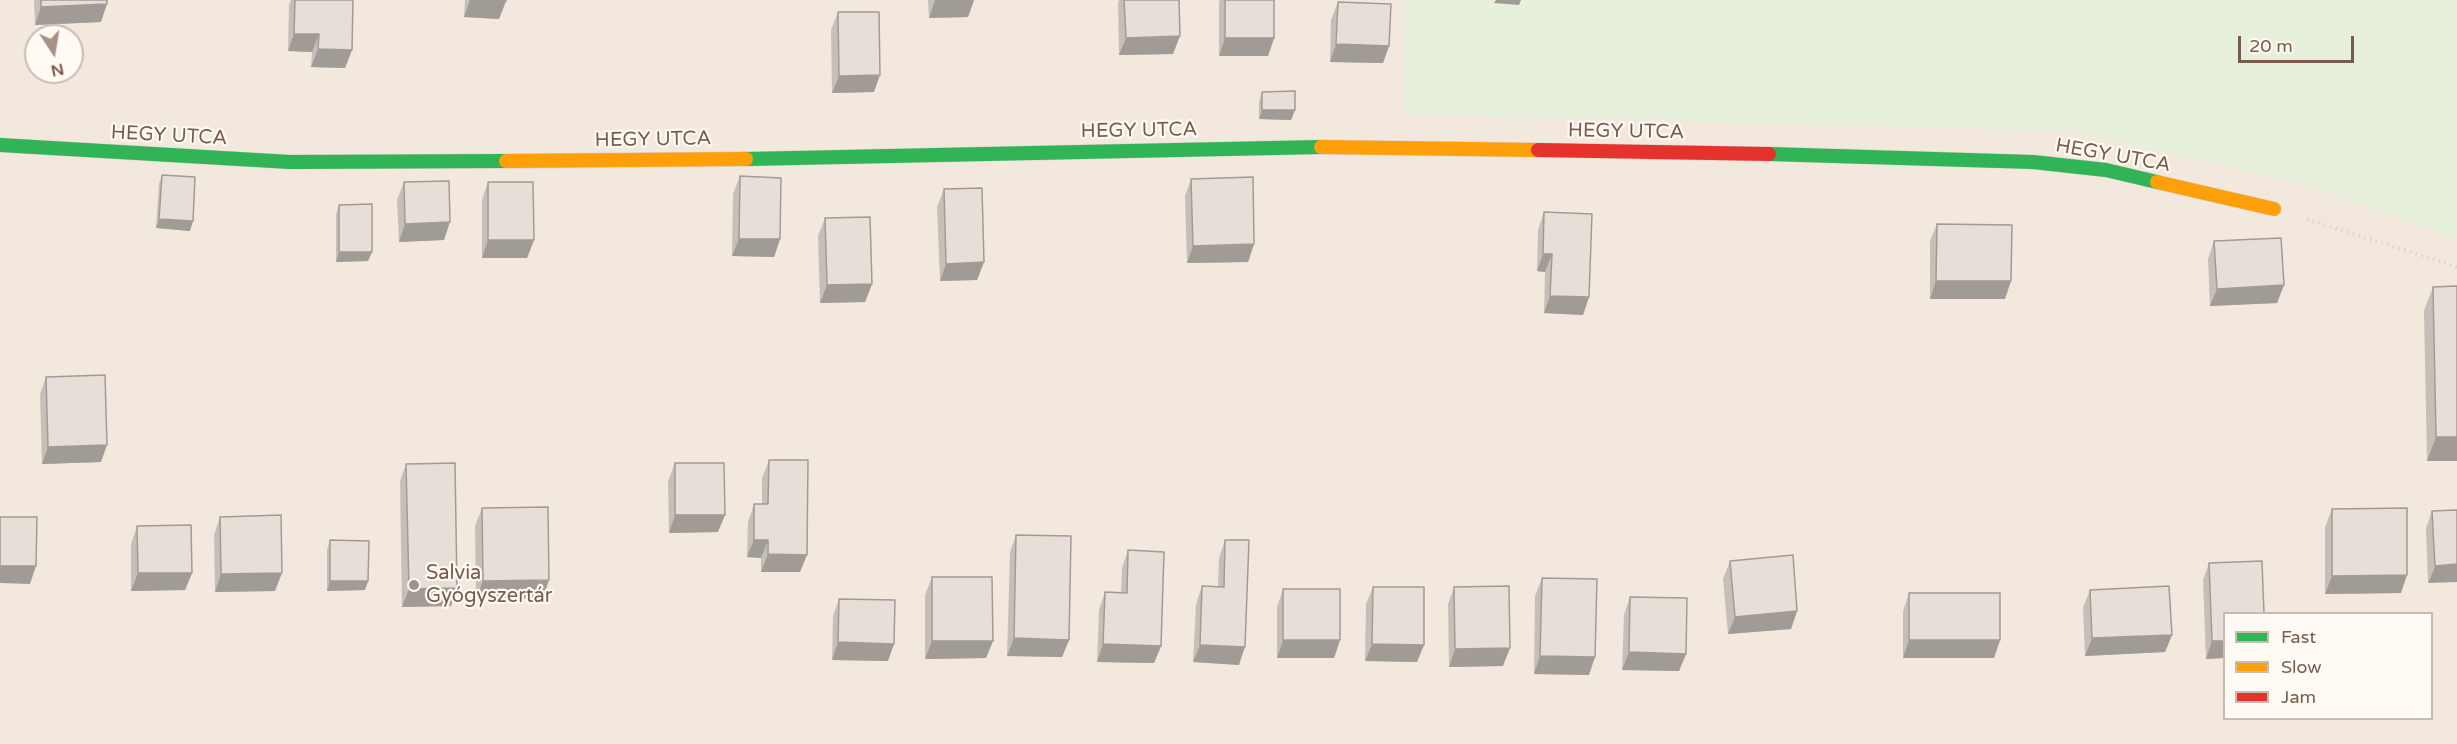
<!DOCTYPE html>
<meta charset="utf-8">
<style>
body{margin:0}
#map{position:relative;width:2457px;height:744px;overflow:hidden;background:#f9f5f0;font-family:"Varela Round",sans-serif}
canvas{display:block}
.legend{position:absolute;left:2223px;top:612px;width:210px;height:108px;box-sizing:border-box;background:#fffaf3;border:2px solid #cabbb1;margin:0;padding:8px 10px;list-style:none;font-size:18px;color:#7a5c4d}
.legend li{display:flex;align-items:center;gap:12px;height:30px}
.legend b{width:30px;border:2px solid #cabbb1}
.north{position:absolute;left:24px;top:24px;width:60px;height:60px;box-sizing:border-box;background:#fffaf3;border:2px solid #cabbb1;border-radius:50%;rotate:168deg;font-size:16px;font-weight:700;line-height:24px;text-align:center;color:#7a5c4d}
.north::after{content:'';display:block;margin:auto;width:21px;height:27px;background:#a69286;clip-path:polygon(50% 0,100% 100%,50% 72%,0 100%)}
.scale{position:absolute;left:2238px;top:36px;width:116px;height:27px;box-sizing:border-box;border:3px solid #7a5c4d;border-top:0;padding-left:8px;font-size:18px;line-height:21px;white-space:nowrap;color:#7a5c4d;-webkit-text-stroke:4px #fffaf3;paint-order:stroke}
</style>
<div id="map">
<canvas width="2457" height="744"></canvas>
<ul class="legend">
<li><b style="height:8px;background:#30b455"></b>Fast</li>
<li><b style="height:8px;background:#ff9f0a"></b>Slow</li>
<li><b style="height:8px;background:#e5322d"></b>Jam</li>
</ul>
<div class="north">N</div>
<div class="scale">20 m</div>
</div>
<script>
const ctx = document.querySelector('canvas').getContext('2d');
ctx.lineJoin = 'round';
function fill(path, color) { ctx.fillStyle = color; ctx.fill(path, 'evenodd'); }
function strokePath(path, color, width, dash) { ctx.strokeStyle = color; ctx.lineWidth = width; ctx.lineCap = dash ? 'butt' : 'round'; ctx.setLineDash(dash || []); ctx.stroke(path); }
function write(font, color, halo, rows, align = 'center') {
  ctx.font = font + ' "Varela Round",sans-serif'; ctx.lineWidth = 4.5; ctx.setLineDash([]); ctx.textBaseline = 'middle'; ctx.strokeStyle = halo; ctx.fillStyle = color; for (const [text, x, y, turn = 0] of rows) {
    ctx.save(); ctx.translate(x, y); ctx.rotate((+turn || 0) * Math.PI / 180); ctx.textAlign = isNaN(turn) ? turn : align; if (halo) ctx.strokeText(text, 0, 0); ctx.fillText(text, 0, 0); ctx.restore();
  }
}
const residential = new Path2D(`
 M 0,0 L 2457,0 L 2457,744 L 0,744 ZM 36,36 L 72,36 L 72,72 L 36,72 ZM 2224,614 L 2432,614 L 2432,718 L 2224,718 Z`);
const green = new Path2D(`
 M 1406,0 L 2457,0 L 2457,239 L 2304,184 L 2070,131 L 1404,114 Z`);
const path = new Path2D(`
 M 2307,219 L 2457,267`);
const fast = new Path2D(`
 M 0,145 L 290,162 L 506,161
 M 1769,154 L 2033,162 L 2106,170 L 2157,182
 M 746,159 L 1321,147`);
const slow = new Path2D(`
 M 1321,147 L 1538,150
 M 506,161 L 746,159
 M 2157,182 L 2274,209`);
const jam = new Path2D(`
 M 1538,150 L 1769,154`);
const wall = new Path2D(`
 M 34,0 L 107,0 L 101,22 L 35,25 Z
 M 291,0 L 353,0 L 352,50 L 345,68 L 311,67 L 312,52 L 288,51 L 289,5 Z
 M 465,0 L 506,0 L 499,19 L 464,17 Z
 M 928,0 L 974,0 L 968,17 L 929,18 Z
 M 1119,0 L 1179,0 L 1173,54 L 1119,55 L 1118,3 Z
 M 1220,0 L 1274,0 L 1274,38 L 1268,56 L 1219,56 L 1219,2 Z
 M 1338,2 L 1389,46 L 1383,63 L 1330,62 L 1331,20 Z
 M 838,12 L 874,92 L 832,93 L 831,30 Z
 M 1262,92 L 1295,110 L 1291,120 L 1259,119 L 1259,101 Z
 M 162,175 L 190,231 L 156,228 L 159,184 Z
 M 740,176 L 780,239 L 774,257 L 732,256 L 733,194 Z
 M 1191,179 L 1254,244 L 1248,262 L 1187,263 L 1185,196 Z
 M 404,182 L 444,240 L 399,242 L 397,200 Z
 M 488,182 L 534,240 L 527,258 L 482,258 L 482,200 Z
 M 944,189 L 984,262 L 977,280 L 940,281 L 937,207 Z
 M 339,205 L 372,252 L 368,261 L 336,262 L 336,214 Z
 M 1544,212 L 1589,297 L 1583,315 L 1544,313 L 1545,272 L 1537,271 L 1538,230 Z
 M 825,218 L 872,284 L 865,302 L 820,303 L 818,236 Z
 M 1937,224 L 2005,299 L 1930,299 L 1930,241 Z
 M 2214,241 L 2284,285 L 2277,303 L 2210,306 L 2208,259 Z
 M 2433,287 L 2457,461 L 2427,461 L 2424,311 Z
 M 46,377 L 101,462 L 42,464 L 40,394 Z
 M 769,460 L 800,572 L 761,572 L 761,558 L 747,557 L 748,522 L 754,504 L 762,504 L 762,478 Z
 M 675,463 L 718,532 L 669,533 L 668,481 Z
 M 406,464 L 451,606 L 402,607 L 400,481 Z
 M 482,508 L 543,598 L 476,599 L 475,526 Z
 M 2332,509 L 2401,593 L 2325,594 L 2325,527 Z
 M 2457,510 L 2428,583 L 2426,528 L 2432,511 Z
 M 220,517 L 275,591 L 215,592 L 214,535 Z
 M 137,526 L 192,573 L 185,590 L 131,591 L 131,544 Z
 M 1016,535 L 1069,640 L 1062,657 L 1007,656 L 1010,552 Z
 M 330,540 L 368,581 L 365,590 L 327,591 L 327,550 Z
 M 1225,540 L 1239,665 L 1193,662 L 1196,604 L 1202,586 L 1218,587 L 1219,558 Z
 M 1128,550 L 1161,646 L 1154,663 L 1097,662 L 1099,610 L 1105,592 L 1121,593 L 1122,568 Z
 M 1730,561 L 1797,611 L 1791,629 L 1728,634 L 1723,579 Z
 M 2209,563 L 2224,614 L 2224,658 L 2206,659 L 2203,580 Z
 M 932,577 L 993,641 L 986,658 L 925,659 L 925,595 Z
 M 1542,578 L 1589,675 L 1534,674 L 1535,596 Z
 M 1373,587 L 1417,662 L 1365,661 L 1366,604 Z
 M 1454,587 L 1503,666 L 1449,667 L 1448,604 Z
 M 1283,589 L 1340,640 L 1334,658 L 1277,658 L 1277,607 Z
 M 2090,590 L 2172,635 L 2165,652 L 2085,656 L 2083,608 Z
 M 1909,593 L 2000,640 L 1994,658 L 1903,658 L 1903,611 Z
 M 1630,597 L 1686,654 L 1679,671 L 1622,670 L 1624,615 Z
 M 839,599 L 888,661 L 832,660 L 833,616 Z`);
const shadedWall = new Path2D(`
 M 470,0 L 481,0 L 506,1 L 499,19 L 464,17 Z
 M 935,0 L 974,0 L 968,17 L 929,18 Z
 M 1496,0 L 1521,0 L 1519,5 L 1494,3 Z
 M 107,4 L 101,22 L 35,25 L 41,7 Z
 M 294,34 L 319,34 L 312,52 L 288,51 Z
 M 1180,36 L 1173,54 L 1119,55 L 1126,38 Z
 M 1225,38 L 1274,38 L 1268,56 L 1219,56 Z
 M 1336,44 L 1389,46 L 1383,63 L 1330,62 Z
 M 318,49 L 352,50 L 345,68 L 311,67 Z
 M 880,75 L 874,92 L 832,93 L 839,76 Z
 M 1262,110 L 1295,110 L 1291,120 L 1259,119 Z
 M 159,219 L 193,221 L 190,231 L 156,228 Z
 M 450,222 L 444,240 L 399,242 L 405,224 Z
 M 739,239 L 780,239 L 774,257 L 732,256 Z
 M 488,240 L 534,240 L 527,258 L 482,258 Z
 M 1254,244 L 1248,262 L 1187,263 L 1193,246 Z
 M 339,252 L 372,252 L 368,261 L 336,262 Z
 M 1543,254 L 1552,254 L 1545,272 L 1537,271 Z
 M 984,262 L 977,280 L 940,281 L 946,264 Z
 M 1936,281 L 2011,281 L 2005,299 L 1930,299 Z
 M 872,284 L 865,302 L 820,303 L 827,285 Z
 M 2284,285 L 2277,303 L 2210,306 L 2217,289 Z
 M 1550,296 L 1589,297 L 1583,315 L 1544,313 Z
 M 2436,437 L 2457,437 L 2457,461 L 2427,461 Z
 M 107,445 L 101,462 L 42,464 L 48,447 Z
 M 675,515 L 725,515 L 718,532 L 669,533 Z
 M 754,540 L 768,540 L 761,558 L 747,557 Z
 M 768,554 L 807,555 L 800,572 L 761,572 Z
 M 2457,564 L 2457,582 L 2428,583 L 2435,566 Z
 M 0,566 L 36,566 L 30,584 L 0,583 Z
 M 138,573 L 192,573 L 185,590 L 131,591 Z
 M 282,573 L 275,591 L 215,592 L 221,574 Z
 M 2407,575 L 2401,593 L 2325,594 L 2332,576 Z
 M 549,580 L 543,598 L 476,599 L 483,581 Z
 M 330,581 L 368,581 L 365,590 L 327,591 Z
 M 457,588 L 451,606 L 402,607 L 409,589 Z
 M 1797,611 L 1791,629 L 1728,634 L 1735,617 Z
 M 2172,635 L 2165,652 L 2085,656 L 2092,638 Z
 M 1014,638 L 1069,640 L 1062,657 L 1007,656 Z
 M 1283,640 L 1340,640 L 1334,658 L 1277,658 Z
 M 1909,640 L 2000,640 L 1994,658 L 1903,658 Z
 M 932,641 L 993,641 L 986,658 L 925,659 Z
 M 2212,641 L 2224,641 L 2224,658 L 2206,659 Z
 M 838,642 L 894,644 L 888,661 L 832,660 Z
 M 1103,644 L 1161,646 L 1154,663 L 1097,662 Z
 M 1372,644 L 1424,645 L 1417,662 L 1365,661 Z
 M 1200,645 L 1245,647 L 1239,665 L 1193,662 Z
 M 1510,648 L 1503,666 L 1449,667 L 1455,649 Z
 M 1629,652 L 1686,654 L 1679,671 L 1622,670 Z
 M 1540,656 L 1595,657 L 1589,675 L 1534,674 Z`);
const building = new Path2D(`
 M 41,0 L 107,0 L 107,4 L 41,7 Z
 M 295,0 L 353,0 L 352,50 L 318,49 L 319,34 L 294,34 Z
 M 481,0 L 506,0 L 506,1 Z
 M 1124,0 L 1179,0 L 1180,36 L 1126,38 Z
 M 1225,0 L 1274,0 L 1274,38 L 1225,38 Z
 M 1338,2 L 1391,4 L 1389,46 L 1336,44 Z
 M 838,12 L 879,12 L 880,75 L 839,76 Z
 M 1295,91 L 1295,110 L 1262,110 L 1262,92 Z
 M 162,175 L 195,177 L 193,221 L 159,219 Z
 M 740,176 L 781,178 L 780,239 L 739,239 Z
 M 1253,177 L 1254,244 L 1193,246 L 1191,179 Z
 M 449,181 L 450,222 L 405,224 L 404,182 Z
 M 488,182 L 533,182 L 534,240 L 488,240 Z
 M 982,188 L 984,262 L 946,264 L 944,189 Z
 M 372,204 L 372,252 L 339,252 L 339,205 Z
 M 1544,212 L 1592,214 L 1589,297 L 1550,296 L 1552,254 L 1543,254 Z
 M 870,217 L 872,284 L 827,285 L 825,218 Z
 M 1937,224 L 2012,225 L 2011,281 L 1936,281 Z
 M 2281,238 L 2284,285 L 2217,289 L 2214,241 Z
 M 2457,286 L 2457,437 L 2436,437 L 2433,287 Z
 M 105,375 L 107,445 L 48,447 L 46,377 Z
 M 769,460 L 808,460 L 807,555 L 768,554 L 768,540 L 754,540 L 754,504 L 768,504 Z
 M 455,463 L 457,588 L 409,589 L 406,464 Z
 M 675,463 L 724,463 L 725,515 L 675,515 Z
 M 548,507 L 549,580 L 483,581 L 482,508 Z
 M 2407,508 L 2407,575 L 2332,576 L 2332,509 Z
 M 2457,510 L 2457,564 L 2435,566 L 2432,511 Z
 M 281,515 L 282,573 L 221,574 L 220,517 Z
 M 0,517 L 37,517 L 36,566 L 0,566 Z
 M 191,525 L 192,573 L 138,573 L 137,526 Z
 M 1016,535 L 1071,536 L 1069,640 L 1014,638 Z
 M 330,540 L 369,541 L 368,581 L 330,581 Z
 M 1225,540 L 1249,540 L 1245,647 L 1200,645 L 1202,586 L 1224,587 Z
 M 1128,550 L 1164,552 L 1161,646 L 1103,644 L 1105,592 L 1127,593 Z
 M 1793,555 L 1797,611 L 1735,617 L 1730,561 Z
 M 2262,561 L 2264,614 L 2224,614 L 2224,641 L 2212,641 L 2209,563 Z
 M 932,577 L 992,577 L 993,641 L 932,641 Z
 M 1542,578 L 1597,579 L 1595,657 L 1540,656 Z
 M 1509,586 L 1510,648 L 1455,649 L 1454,587 Z
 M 2169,586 L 2172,635 L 2092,638 L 2090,590 Z
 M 1373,587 L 1424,587 L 1424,645 L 1372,644 Z
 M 1283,589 L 1340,589 L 1340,640 L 1283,640 Z
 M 1909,593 L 2000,593 L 2000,640 L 1909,640 Z
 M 1630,597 L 1687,598 L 1686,654 L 1629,652 Z
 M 839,599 L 895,600 L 894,644 L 838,642 Z`);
const markers = [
 [414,585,6,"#a69286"]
];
const streetNames = [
 ["HEGY UTCA",1139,131,-1],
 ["HEGY UTCA",1626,132,1],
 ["HEGY UTCA",169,136,3],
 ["HEGY UTCA",653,140,-1],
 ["HEGY UTCA",2113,156,10]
];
const poiNames = [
 ["Salvia",426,574],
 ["Gyógyszertár",426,597]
];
fill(residential, '#f2e8de');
fill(green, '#e7f0db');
strokePath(fast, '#d9d2cb', 15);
strokePath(slow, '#d9d2cb', 15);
strokePath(jam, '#d9d2cb', 15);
strokePath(path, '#dcd5d0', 4, [1.5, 4.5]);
strokePath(fast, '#30b455', 14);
strokePath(slow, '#ff9f0a', 14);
strokePath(jam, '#e5322d', 14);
fill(wall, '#c6bfb9');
fill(shadedWall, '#a19b96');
fill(building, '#e6ded7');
strokePath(building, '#a19b96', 1.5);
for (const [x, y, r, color] of markers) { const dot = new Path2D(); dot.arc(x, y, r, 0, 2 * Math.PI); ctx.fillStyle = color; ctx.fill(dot); strokePath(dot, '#fffaf3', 2); }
write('20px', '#7a5c4d', '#fffaf3', streetNames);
write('20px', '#7a5c4d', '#fffaf3', poiNames, 'left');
</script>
